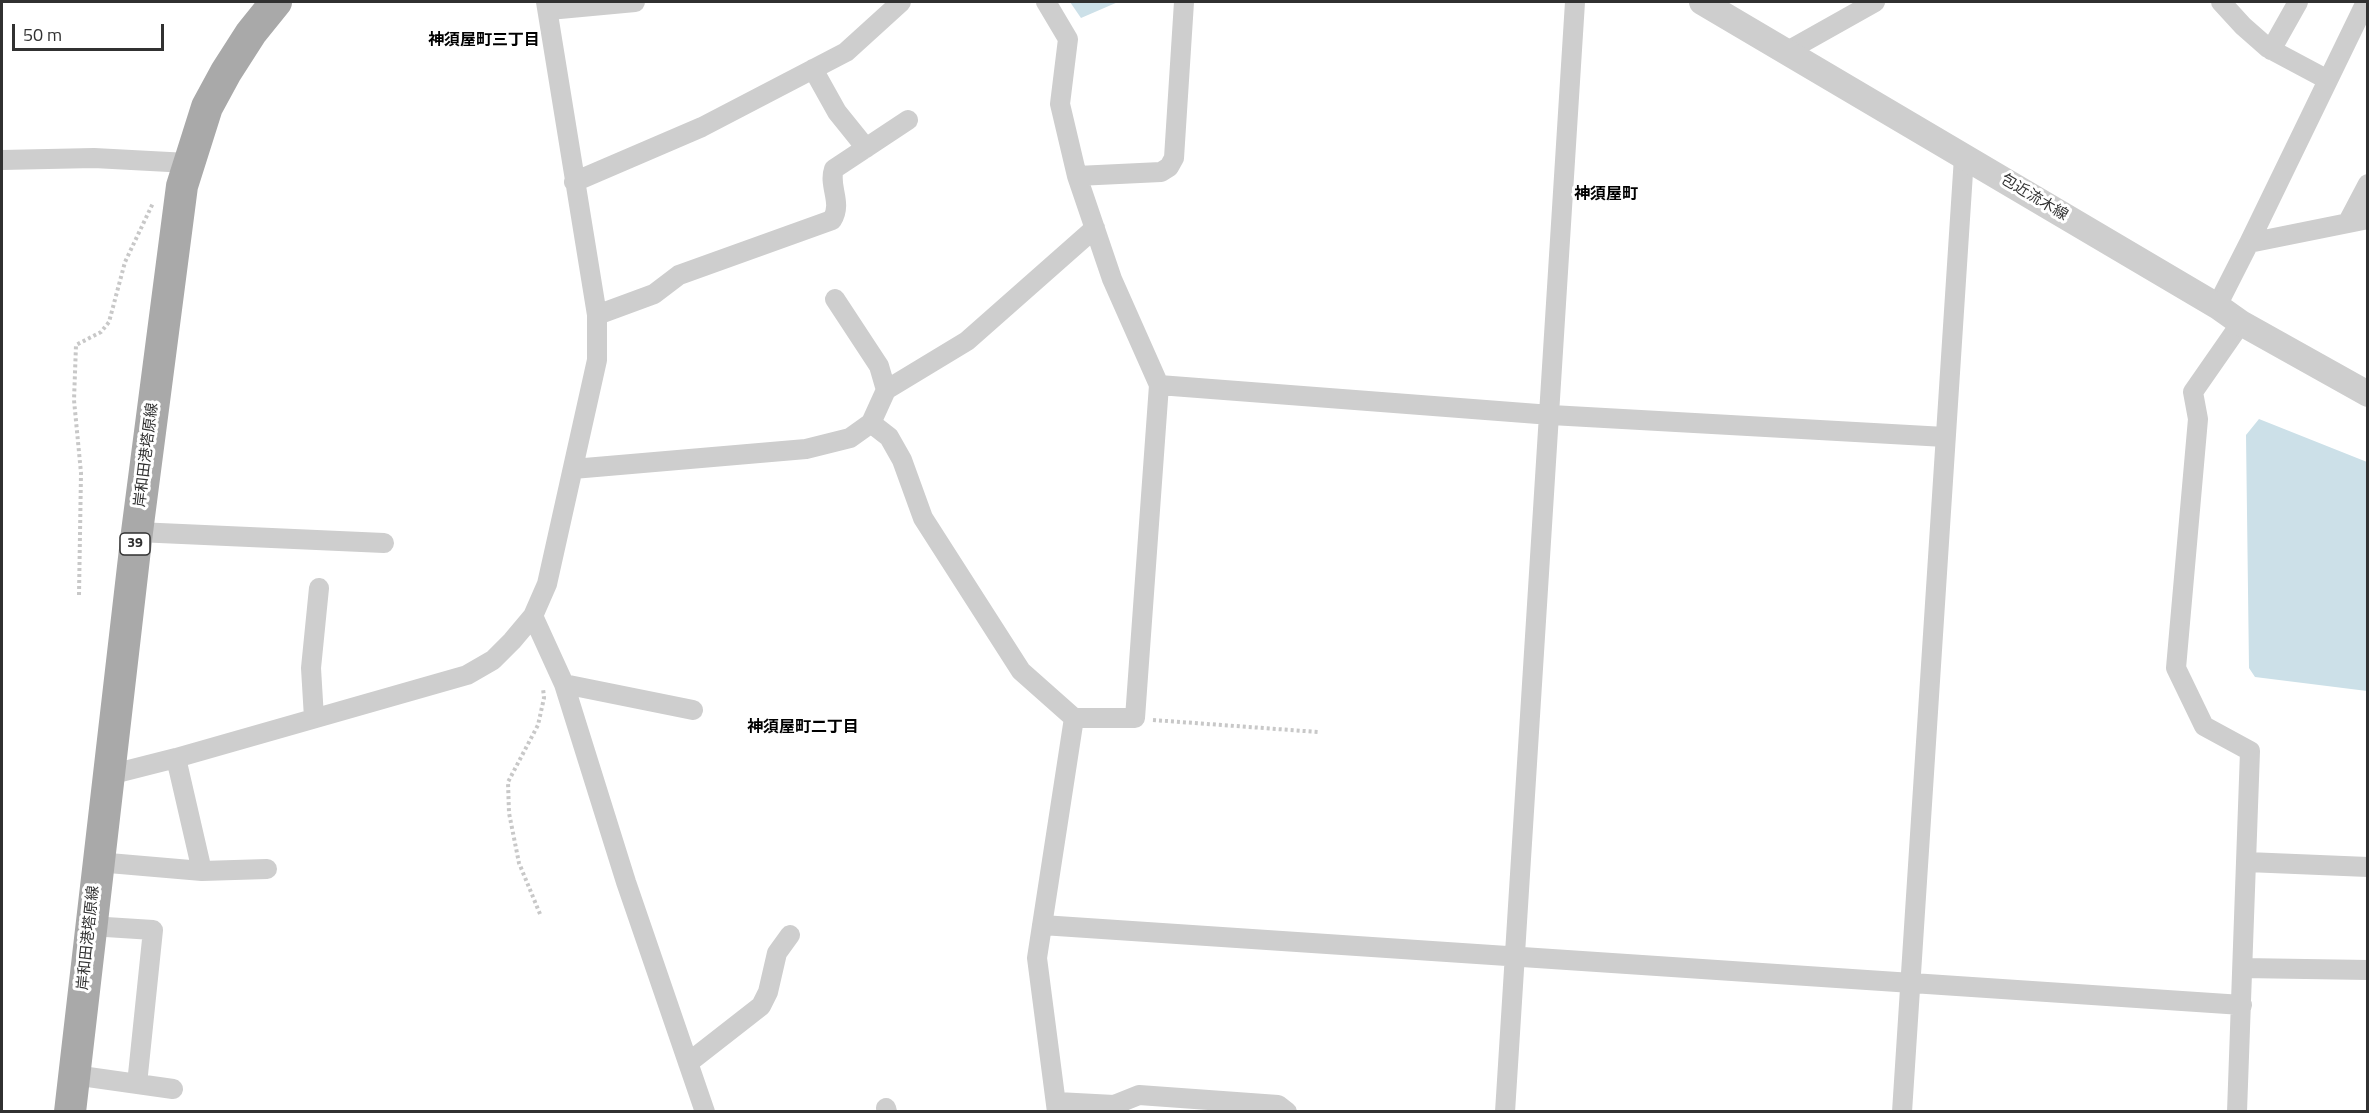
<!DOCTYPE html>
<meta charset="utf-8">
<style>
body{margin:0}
#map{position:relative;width:2369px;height:1113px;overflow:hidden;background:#fff;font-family:"Titillium Web",sans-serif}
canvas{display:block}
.frame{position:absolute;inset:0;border:3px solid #313131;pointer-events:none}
.scale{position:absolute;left:12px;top:24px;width:152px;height:27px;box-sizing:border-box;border:3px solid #313131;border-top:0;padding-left:8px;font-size:18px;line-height:21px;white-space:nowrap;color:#313131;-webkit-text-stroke:4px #fff;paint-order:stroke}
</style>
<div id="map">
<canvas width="2369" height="1113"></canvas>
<div class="frame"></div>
<div class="scale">50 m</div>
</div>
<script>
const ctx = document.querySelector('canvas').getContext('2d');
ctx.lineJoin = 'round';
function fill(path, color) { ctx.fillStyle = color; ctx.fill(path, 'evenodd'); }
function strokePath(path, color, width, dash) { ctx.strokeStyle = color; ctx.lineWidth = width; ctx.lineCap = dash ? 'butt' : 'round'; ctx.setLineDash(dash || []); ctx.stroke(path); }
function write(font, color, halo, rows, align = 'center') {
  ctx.font = font + ' "Titillium Web","Noto Sans JP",sans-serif'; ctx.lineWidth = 6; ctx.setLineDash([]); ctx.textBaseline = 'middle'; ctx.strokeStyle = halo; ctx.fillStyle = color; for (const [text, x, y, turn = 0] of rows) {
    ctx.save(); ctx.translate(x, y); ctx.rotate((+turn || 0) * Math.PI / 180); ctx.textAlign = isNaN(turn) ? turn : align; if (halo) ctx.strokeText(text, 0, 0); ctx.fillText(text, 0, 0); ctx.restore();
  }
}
const water = new Path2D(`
 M 1070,2 L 1118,2 L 1081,18 Z
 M 2259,419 L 2367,462 L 2367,691 L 2255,677 L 2249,668 L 2246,435 Z`);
const path = new Path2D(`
 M 79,595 L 81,473 L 74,400 L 76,345 L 101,332 L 109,322 L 125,262 L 153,203
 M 1153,720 L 1318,732
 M 540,914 L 519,863 L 509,813 L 508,782 L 538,725 L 544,698 L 543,688`);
const minor = new Path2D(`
 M 1046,2 L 1068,39 L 1060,104 L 1077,176 L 1112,279 L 1159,385 L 1135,718 L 1074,718 L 1037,958 L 1057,1112
 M 2221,2 L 2243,26 L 2268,48 L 2328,80
 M 2368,8 L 2364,6 L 2249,243 L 2368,219
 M 549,10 L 635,2
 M 2271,50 L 2298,2
 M 1786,52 L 1875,2
 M 813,69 L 837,112 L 866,148
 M 2,160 L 94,158 L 188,163
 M 1077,176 L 1161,172 L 1169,167 L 1174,158 L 1184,2
 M 574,182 L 702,127 L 846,52 L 901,2
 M 2348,222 L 2368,184
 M 835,299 L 879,366 L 886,390
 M 2217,306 L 2249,243
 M 597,315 L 654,294 L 679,275 L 832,220 C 843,203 828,186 834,169 L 908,120
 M 1159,385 L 1551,415 L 1945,437
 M 871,423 L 889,437 L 902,460 L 923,518 L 1021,671 L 1074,718
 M 573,469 L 806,449 L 850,438 L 871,423 L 886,390 L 967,341 L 1095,228
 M 137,532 L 384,543
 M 533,616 L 564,684 L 626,882 L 705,1112
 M 564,684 L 693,710
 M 314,718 L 311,668 L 319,588
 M 176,758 L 202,871
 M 109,775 L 176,758 L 467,675 L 493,660 L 512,641 L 533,616 L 547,584 L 597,360 L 597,315 L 546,2
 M 97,862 L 202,871 L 267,869
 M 2247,862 L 2368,867
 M 1042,925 L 2242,1005
 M 90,926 L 153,930 L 137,1084
 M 2243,968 L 2368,970
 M 688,1063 L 761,1006 L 768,992 L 777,953 L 790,935
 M 74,1075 L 173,1089
 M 1057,1102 L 1114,1105 L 1139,1095 L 1278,1105 L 1287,1112
 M 886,1108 L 887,1112
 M 1505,1112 L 1575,2
 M 1902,1112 L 1964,157
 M 2237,1112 L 2250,751 L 2204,726 L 2176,668 L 2198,419 L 2193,392 L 2241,323`);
const tertiary = new Path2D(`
 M 1702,2 L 2217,306 L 2241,323 L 2368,394`);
const primary = new Path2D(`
 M 70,1112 L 137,532 L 182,186 L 207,107 L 226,72 L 251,33 L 276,2`);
const shields = [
 [135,544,30]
];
const shieldNames = [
 ["39",135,544]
];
const streetNames = [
 ["包近流木線",2034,198,31],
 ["岸和田港塔原線",147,455,-83],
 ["岸和田港塔原線",89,938,-84]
];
const neighbourhoodNames = [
 ["神須屋町三丁目",484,41],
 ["神須屋町",1606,195],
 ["神須屋町二丁目",803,728]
];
fill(water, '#cce0e8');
strokePath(path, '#c8c8c8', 4, [3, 3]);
strokePath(minor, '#cecece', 20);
strokePath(tertiary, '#cecece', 26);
strokePath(primary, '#a9a9a9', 32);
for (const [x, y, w] of shields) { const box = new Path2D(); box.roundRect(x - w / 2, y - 11, w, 22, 4.5); ctx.fillStyle = '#fff'; ctx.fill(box); strokePath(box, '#313131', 1.5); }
write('bold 14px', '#313131', null, shieldNames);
write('15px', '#313131', '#fff', streetNames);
write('bold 16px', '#000', '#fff', neighbourhoodNames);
</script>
